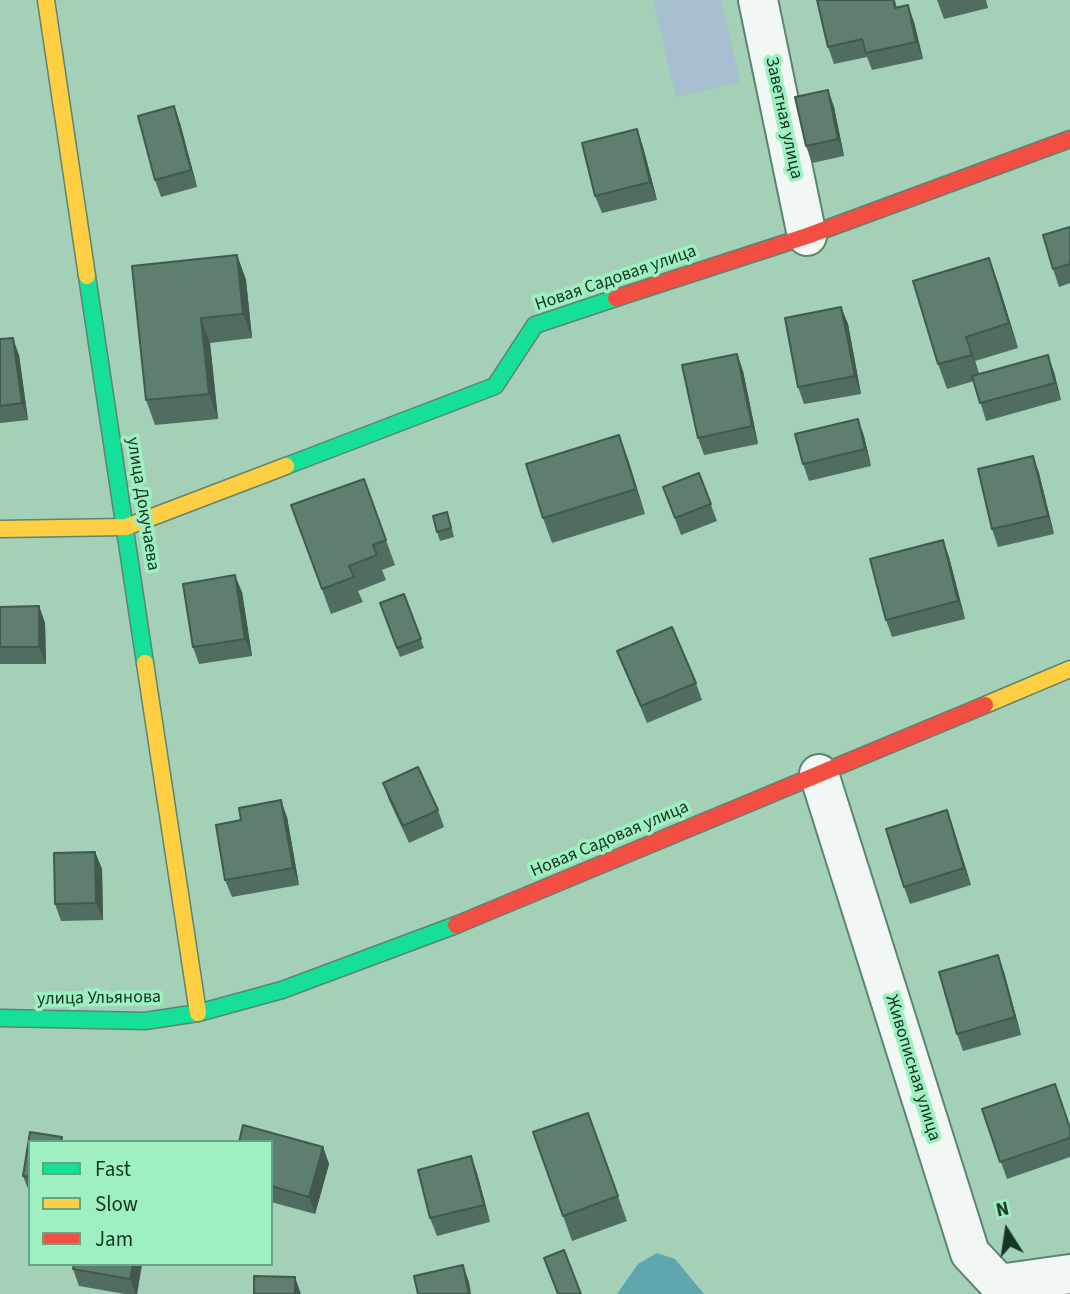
<!DOCTYPE html>
<meta charset="utf-8">
<style>
body{margin:0}
#map{position:relative;width:1070px;height:1294px;overflow:hidden;background:#a4d0b7;font-family:"Source Sans 3",sans-serif}
canvas{display:block}
.legend{position:absolute;left:28px;top:1140px;width:245px;height:126px;box-sizing:border-box;background:#9ef0c1;border:2px solid #66a582;margin:0;padding:9px 12px;list-style:none;font-size:21px;color:#133523}
.legend li{display:flex;align-items:center;gap:14px;height:35px}
.legend b{width:35px;border:2px solid #66a582}
.north{position:absolute;left:972px;top:1196px;width:70px;height:70px;-webkit-text-stroke:5px #9ef0c1;paint-order:stroke;rotate:348deg;font-size:19px;font-weight:700;line-height:28px;text-align:center;color:#133523}
.north::after{content:'';display:block;margin:auto;width:24px;height:32px;background:#133523;clip-path:polygon(50% 0,100% 100%,50% 72%,0 100%)}
</style>
<div id="map">
<canvas width="1070" height="1294"></canvas>
<ul class="legend">
<li><b style="height:9px;background:#16e098"></b>Fast</li>
<li><b style="height:9px;background:#ffcf43"></b>Slow</li>
<li><b style="height:9px;background:#f24e42"></b>Jam</li>
</ul>
<div class="north">N</div>
</div>
<script>
const ctx = document.querySelector('canvas').getContext('2d');
ctx.lineJoin = 'round';
function fill(path, color) { ctx.fillStyle = color; ctx.fill(path, 'evenodd'); }
function strokePath(path, color, width, dash) { ctx.strokeStyle = color; ctx.lineWidth = width; ctx.lineCap = dash ? 'butt' : 'round'; ctx.setLineDash(dash || []); ctx.stroke(path); }
function write(font, color, halo, rows, align = 'center') {
  ctx.font = font + ' "Source Sans 3",sans-serif'; ctx.lineWidth = 7; ctx.setLineDash([]); ctx.textBaseline = 'middle'; ctx.strokeStyle = halo; ctx.fillStyle = color; for (const [text, x, y, turn = 0] of rows) {
    ctx.save(); ctx.translate(x, y); ctx.rotate((+turn || 0) * Math.PI / 180); ctx.textAlign = isNaN(turn) ? turn : align; if (halo) ctx.strokeText(text, 0, 0); ctx.fillText(text, 0, 0); ctx.restore();
  }
}
const green = new Path2D(`
 M 653,0 L 721,0 L 740,82 L 676,97 Z`);
const water = new Path2D(`
 M 657,1253 L 675,1259 L 704,1294 L 617,1294 L 638,1264 Z`);
const street = new Path2D(`
 M 758,0 L 807,236
 M 819,774 L 970,1253 L 999,1284 L 1070,1274`);
const fast = new Path2D(`
 M 87,276 L 145,663
 M 286,466 L 495,386 L 535,325 L 616,298
 M 0,1018 L 145,1021 L 198,1013 L 282,990 L 456,925`);
const slow = new Path2D(`
 M 46,0 L 87,276
 M 0,529 L 126,527 L 286,466
 M 145,663 L 198,1013
 M 985,705 L 1070,669`);
const jam = new Path2D(`
 M 616,298 L 807,236 L 1070,139
 M 456,925 L 985,705`);
const wall = new Path2D(`
 M 895,0 L 897,8 L 914,22 L 923,59 L 872,70 L 867,57 L 834,64 L 828,47 Z
 M 937,0 L 986,0 L 988,8 L 944,19 Z
 M 828,90 L 834,107 L 844,156 L 812,163 L 806,146 Z
 M 180,123 L 197,187 L 161,197 L 155,180 Z
 M 637,129 L 643,147 L 657,200 L 602,213 L 595,196 Z
 M 1070,227 L 1070,283 L 1059,287 L 1053,269 Z
 M 237,255 L 246,280 L 252,338 L 210,343 L 218,419 L 155,425 L 146,400 Z
 M 989,258 L 998,283 L 1018,348 L 975,361 L 979,374 L 1054,372 L 1061,400 L 986,421 L 974,381 L 947,389 L 938,364 Z
 M 841,307 L 848,324 L 861,394 L 804,404 L 798,387 Z
 M 0,339 L 19,355 L 28,420 L 0,423 Z
 M 737,354 L 743,371 L 758,444 L 704,455 L 698,438 Z
 M 858,419 L 864,436 L 871,466 L 809,481 L 803,464 Z
 M 619,435 L 645,514 L 552,543 L 543,518 Z
 M 1033,456 L 1039,473 L 1054,534 L 998,547 L 992,529 Z
 M 699,473 L 717,521 L 681,535 L 663,487 Z
 M 364,479 L 395,565 L 382,570 L 386,580 L 358,591 L 363,602 L 331,614 L 291,505 Z
 M 450,521 L 454,537 L 440,541 L 437,532 Z
 M 943,540 L 949,557 L 965,619 L 892,637 L 886,620 Z
 M 242,592 L 252,656 L 199,664 L 193,647 Z
 M 404,594 L 424,648 L 400,657 L 380,603 Z
 M 39,606 L 45,623 L 46,664 L 0,664 L 0,607 Z
 M 617,651 L 696,683 L 702,700 L 647,723 Z
 M 383,783 L 438,810 L 444,827 L 409,843 L 389,800 Z
 M 947,810 L 971,885 L 910,904 L 904,887 Z
 M 287,817 L 299,885 L 232,897 L 225,880 L 241,820 Z
 M 95,852 L 102,869 L 103,920 L 61,921 L 55,904 Z
 M 1004,972 L 1021,1035 L 963,1051 L 957,1034 Z
 M 982,1109 L 1070,1127 L 1070,1157 L 1007,1179 Z
 M 588,1113 L 627,1221 L 572,1241 L 533,1132 Z
 M 30,1132 L 62,1137 L 63,1142 L 30,1142 L 30,1194 L 23,1176 Z
 M 271,1142 L 323,1147 L 329,1164 L 315,1214 L 271,1202 Z
 M 477,1173 L 490,1222 L 437,1236 L 430,1218 Z
 M 74,1264 L 142,1264 L 137,1294 L 125,1294 L 79,1286 L 73,1269 Z`);
const shadedWall = new Path2D(`
 M 908,5 L 914,22 L 923,59 L 916,42 Z
 M 828,90 L 834,107 L 844,156 L 838,139 Z
 M 174,106 L 180,123 L 197,187 L 191,170 Z
 M 637,129 L 643,147 L 657,200 L 650,182 Z
 M 237,255 L 246,280 L 252,338 L 243,314 Z
 M 989,258 L 998,283 L 1018,348 L 1009,323 Z
 M 841,307 L 848,324 L 861,394 L 855,376 Z
 M 201,318 L 210,343 L 218,419 L 209,394 Z
 M 966,337 L 975,361 L 981,379 L 972,355 Z
 M 13,338 L 19,355 L 28,420 L 22,403 Z
 M 737,354 L 743,371 L 758,444 L 752,426 Z
 M 1048,355 L 1054,372 L 1061,400 L 1055,383 Z
 M 858,419 L 864,436 L 871,466 L 865,449 Z
 M 619,435 L 628,459 L 645,514 L 636,489 Z
 M 1033,456 L 1039,473 L 1054,534 L 1048,516 Z
 M 943,540 L 949,557 L 965,619 L 958,601 Z
 M 235,575 L 242,592 L 252,656 L 245,639 Z
 M 39,606 L 45,623 L 46,664 L 39,647 Z
 M 281,800 L 287,817 L 299,885 L 293,868 Z
 M 947,810 L 953,827 L 971,885 L 964,868 Z
 M 95,852 L 102,869 L 103,920 L 96,903 Z
 M 998,955 L 1004,972 L 1021,1035 L 1015,1017 Z
 M 323,1147 L 329,1164 L 315,1214 L 309,1197 Z
 M 471,1156 L 477,1173 L 490,1222 L 484,1205 Z
 M 133,1264 L 142,1264 L 137,1294 L 136,1294 L 130,1279 Z
 M 463,1265 L 469,1282 L 471,1294 L 469,1294 Z
 M 295,1277 L 301,1294 L 295,1294 Z`);
const building = new Path2D(`
 M 817,0 L 893,0 L 895,8 L 908,5 L 916,42 L 866,53 L 862,39 L 828,47 Z
 M 828,90 L 838,139 L 806,146 L 795,97 Z
 M 174,106 L 191,170 L 155,180 L 138,116 Z
 M 637,129 L 650,182 L 595,196 L 582,143 Z
 M 1070,227 L 1070,264 L 1053,269 L 1043,235 Z
 M 237,255 L 243,314 L 201,318 L 209,394 L 146,400 L 132,266 Z
 M 989,258 L 1009,323 L 966,337 L 972,355 L 938,364 L 913,281 Z
 M 841,307 L 855,376 L 798,387 L 785,318 Z
 M 13,338 L 22,403 L 0,406 L 0,339 Z
 M 737,354 L 752,426 L 698,438 L 682,365 Z
 M 1048,355 L 1055,383 L 980,403 L 972,376 Z
 M 858,419 L 865,449 L 803,464 L 795,434 Z
 M 619,435 L 636,489 L 543,518 L 526,464 Z
 M 1033,456 L 1048,516 L 992,529 L 978,469 Z
 M 699,473 L 711,504 L 675,518 L 663,487 Z
 M 364,479 L 386,540 L 373,545 L 377,555 L 349,566 L 354,577 L 322,589 L 291,505 Z
 M 447,512 L 451,528 L 437,532 L 433,516 Z
 M 943,540 L 958,601 L 886,620 L 870,559 Z
 M 235,575 L 245,639 L 193,647 L 183,584 Z
 M 404,594 L 421,639 L 397,648 L 380,603 Z
 M 39,606 L 39,647 L 0,647 L 0,607 Z
 M 672,627 L 696,683 L 641,706 L 617,651 Z
 M 418,767 L 438,810 L 403,826 L 383,783 Z
 M 281,800 L 293,868 L 225,880 L 216,825 L 241,820 L 239,808 Z
 M 947,810 L 964,868 L 904,887 L 886,829 Z
 M 95,852 L 96,903 L 55,904 L 54,853 Z
 M 998,955 L 1015,1017 L 957,1034 L 939,972 Z
 M 1055,1084 L 1070,1128 L 1070,1138 L 1000,1162 L 982,1109 Z
 M 588,1113 L 618,1196 L 563,1216 L 533,1132 Z
 M 243,1125 L 323,1147 L 309,1197 L 271,1186 L 271,1142 L 239,1142 Z
 M 30,1132 L 62,1137 L 61,1142 L 30,1142 L 30,1177 L 23,1176 Z
 M 471,1156 L 484,1205 L 430,1218 L 418,1170 Z
 M 564,1250 L 581,1294 L 558,1294 L 544,1258 Z
 M 74,1264 L 133,1264 L 130,1279 L 73,1269 Z
 M 463,1265 L 469,1294 L 418,1294 L 414,1276 Z
 M 254,1276 L 295,1277 L 295,1294 L 254,1294 Z`);
const streetNames = [
 ["Заветная улица",783,118,78],
 ["Новая Садовая улица",616,279,-19],
 ["улица Докучаева",142,504,81],
 ["Новая Садовая улица",610,840,-23],
 ["улица Ульянова",99,999,-1],
 ["Живописная улица",912,1068,73]
];
fill(green, '#a7bfd0');
fill(water, '#5ea7af');
strokePath(street, '#5c8471', 42);
strokePath(fast, '#5c8471', 19);
strokePath(slow, '#5c8471', 19);
strokePath(jam, '#5c8471', 19);
strokePath(street, '#f1f8f4', 38);
strokePath(fast, '#16e098', 16);
strokePath(slow, '#ffcf43', 16);
strokePath(jam, '#f24e42', 16);
fill(wall, '#516d5f');
fill(shadedWall, '#42594d');
fill(building, '#5e7f6e');
strokePath(building, '#42594d', 2);
write('18px', '#133523', '#9ef0c1', streetNames);
</script>
